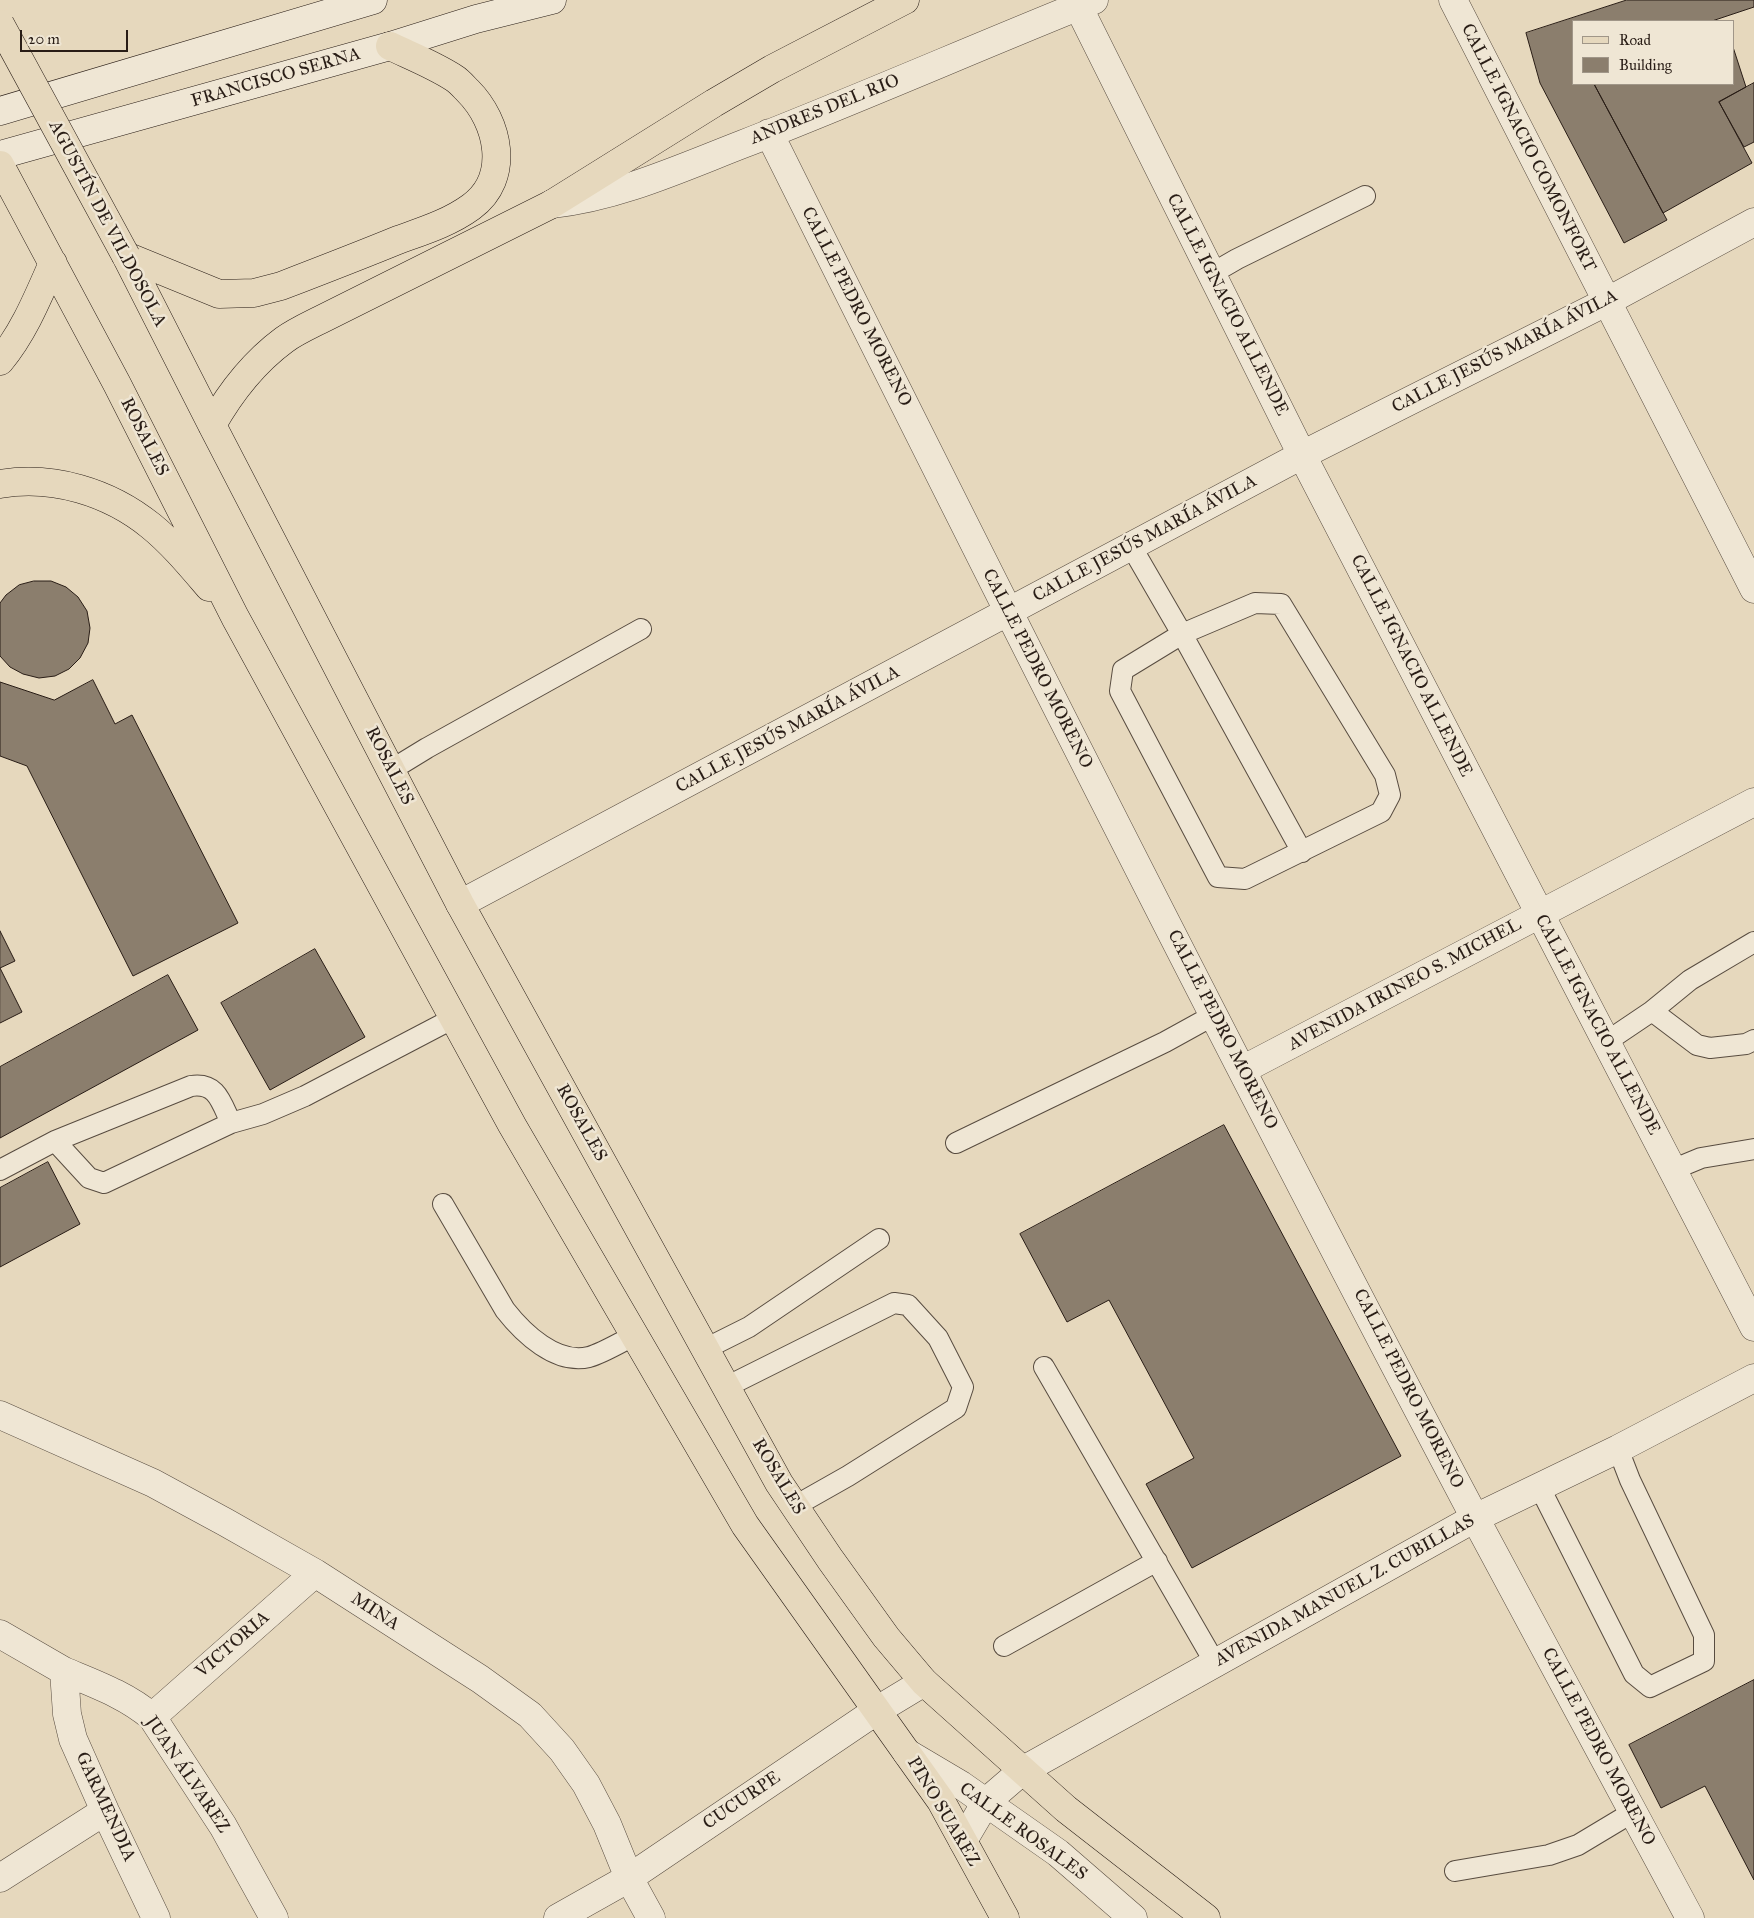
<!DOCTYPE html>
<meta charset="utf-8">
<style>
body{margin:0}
#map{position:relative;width:1754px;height:1918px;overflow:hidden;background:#e6d8bd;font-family:"IM FELL Great Primer",serif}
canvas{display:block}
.legend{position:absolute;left:1572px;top:20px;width:162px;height:65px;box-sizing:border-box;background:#efe6d4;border:1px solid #a09688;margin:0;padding:6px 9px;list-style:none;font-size:15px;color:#291d16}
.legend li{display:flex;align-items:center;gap:10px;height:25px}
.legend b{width:25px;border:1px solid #a09688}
.scale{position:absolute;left:20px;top:30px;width:108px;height:22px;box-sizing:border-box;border:2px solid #291d16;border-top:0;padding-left:6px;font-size:15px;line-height:18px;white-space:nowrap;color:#291d16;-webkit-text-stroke:4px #efe6d4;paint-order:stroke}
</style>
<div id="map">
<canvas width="1754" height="1918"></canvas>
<ul class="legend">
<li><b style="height:6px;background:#e6d8bd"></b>Road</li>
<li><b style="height:14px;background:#8b7e6d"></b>Building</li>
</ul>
<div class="scale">20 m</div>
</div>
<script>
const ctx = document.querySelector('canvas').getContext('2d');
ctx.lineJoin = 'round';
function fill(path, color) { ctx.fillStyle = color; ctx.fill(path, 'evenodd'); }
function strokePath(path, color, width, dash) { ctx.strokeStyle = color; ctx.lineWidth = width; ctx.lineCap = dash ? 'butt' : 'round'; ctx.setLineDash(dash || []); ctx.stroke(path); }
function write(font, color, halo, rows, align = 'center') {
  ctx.font = font + ' "IM FELL Great Primer",serif'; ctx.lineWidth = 5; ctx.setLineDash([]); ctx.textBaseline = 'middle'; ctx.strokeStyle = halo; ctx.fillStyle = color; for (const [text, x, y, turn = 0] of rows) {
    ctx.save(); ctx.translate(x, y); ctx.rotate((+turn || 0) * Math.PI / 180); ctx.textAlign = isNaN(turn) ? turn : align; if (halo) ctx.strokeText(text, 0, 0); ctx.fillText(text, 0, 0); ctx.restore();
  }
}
const building = new Path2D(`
 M 1627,0 L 1754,0 L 1754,7 L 1712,21 L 1573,21 L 1573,84 L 1594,84 L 1667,220 L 1624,243 L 1540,83 L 1526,33 Z
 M 1733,47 L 1746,87 L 1719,102 L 1752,163 L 1663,213 L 1594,84 L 1733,84 Z
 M 1754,83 L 1754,142 L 1744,147 L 1719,102 Z
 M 34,581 L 51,581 L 66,587 L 78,597 L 87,611 L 90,628 L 88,643 L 80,658 L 69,669 L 55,676 L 39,678 L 23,674 L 10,667 L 0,656 L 0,603 L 6,595 L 19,585 Z
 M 93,680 L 115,724 L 132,715 L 238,923 L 133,976 L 27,766 L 0,756 L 0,682 L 54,700 Z
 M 0,931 L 15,961 L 0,968 L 22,1012 L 0,1023 Z
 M 315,949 L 365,1037 L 270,1090 L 221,1003 Z
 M 168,975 L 198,1030 L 0,1138 L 0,1067 Z
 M 1224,1125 L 1401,1456 L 1192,1568 L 1146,1484 L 1194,1458 L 1109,1300 L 1067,1322 L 1020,1234 Z
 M 48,1162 L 80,1224 L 0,1267 L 0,1188 Z
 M 1754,1680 L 1754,1880 L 1705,1786 L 1661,1808 L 1629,1745 Z`);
const lane = new Path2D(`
 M 1211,274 L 1237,259 L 1365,196
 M 1131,546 L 1182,634 L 1302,852
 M 1255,603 L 1281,604 L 1385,775 L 1390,795 L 1381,812 L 1245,879 L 1218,877 L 1120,691 L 1123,670 L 1182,634 Z
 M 391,770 L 427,748 L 641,629
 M 1652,1011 L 1697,1045 L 1710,1048 L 1746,1044 L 1754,1040
 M 1606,1042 L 1652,1011 L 1690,980 L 1754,942
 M 55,1141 L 89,1178 L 104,1183 L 231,1123 L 263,1114 L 305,1096 L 454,1018
 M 956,1143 L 1165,1042 L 1214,1015
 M 0,1170 L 55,1141 L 191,1086 C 217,1082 221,1102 231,1123
 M 1672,1170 L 1701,1158 L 1754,1149
 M 443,1204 L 505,1310 C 523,1333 556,1365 589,1357 C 603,1353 621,1342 635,1335
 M 705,1349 L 749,1327 L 879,1239
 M 1044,1367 L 1215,1663
 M 726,1387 L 894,1303 L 908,1305 L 938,1338 L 963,1387 L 956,1408 L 848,1476 L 795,1506
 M 1540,1488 L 1634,1674 L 1650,1687 L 1704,1661 L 1704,1635 L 1630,1480 L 1618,1449
 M 1004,1646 L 1157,1561
 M 1455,1871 L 1549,1855 L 1578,1845 L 1633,1812`);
const street = new Path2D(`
 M 1075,0 L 1302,455 L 1754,1327
 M 1453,0 L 1754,589
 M 769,133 C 1000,597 1233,1060 1475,1518 C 1546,1652 1618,1785 1690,1918
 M 552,204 C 618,197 681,168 743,144 C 861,98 977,47 1094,0
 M 460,904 L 1302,455 L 1606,302 L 1754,222
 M 1242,1070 L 1754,802
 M 0,1415 L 153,1483 L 225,1522 L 315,1573 L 480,1679 L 530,1715 L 562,1750 L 586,1784 L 607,1824 L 629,1878 L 651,1918
 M 0,1634 L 64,1671 L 67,1714 L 73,1739 L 105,1811 L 156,1918
 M 64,1671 C 95,1684 126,1695 152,1717 L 223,1826 L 274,1918
 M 152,1717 L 315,1573
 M 907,1753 L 961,1785 L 1058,1853 L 1133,1918
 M 963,1841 L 986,1802 L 1022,1771 L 1475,1518 L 1618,1449 L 1754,1378
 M 0,1878 L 105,1811
 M 558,1918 L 629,1878 L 876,1711 L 924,1682`);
const secondary = new Path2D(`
 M 0,111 L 373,0
 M 0,155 L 390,46 L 476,19 L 552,0`);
const primary = new Path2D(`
 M 0,165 L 117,384 L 235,617 L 512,1125 L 745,1525 L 941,1801 L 1005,1918
 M 126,256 L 212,425 L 460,904 L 779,1483 L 830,1559 L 886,1637 L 924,1682 L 1066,1809 L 1206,1918
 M 126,256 L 219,294 L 254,293 L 281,286 C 320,271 359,256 398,240 C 423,231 449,223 471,207 C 511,178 499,122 468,91 C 464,87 459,81 454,78 C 434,65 411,56 390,46
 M 0,361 C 24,332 38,297 53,263
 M 212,425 C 230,393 253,363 284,340 C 295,332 308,326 320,320 L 552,204 L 714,103 L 772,69 L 905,0
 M 0,484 C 53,475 109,492 151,526 C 172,543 191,566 209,587`);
const primaryBridge = new Path2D(`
 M 0,24 L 126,256`);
const streetNames = [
 ["FRANCISCO SERNA",276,78,-16],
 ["ANDRES DEL RIO",825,110,-22],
 ["CALLE IGNACIO COMONFORT",1528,148,63],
 ["AGUSTÍN DE VILDOSOLA",107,224,62],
 ["CALLE IGNACIO ALLENDE",1227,305,63],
 ["CALLE PEDRO MORENO",856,307,63],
 ["CALLE JESÚS MARÍA ÁVILA",1505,352,-27],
 ["ROSALES",144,437,63],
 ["CALLE JESÚS MARÍA ÁVILA",1145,539,-28],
 ["CALLE IGNACIO ALLENDE",1411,666,63],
 ["CALLE PEDRO MORENO",1037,669,63],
 ["CALLE JESÚS MARÍA ÁVILA",788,730,-28],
 ["ROSALES",389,766,63],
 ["AVENIDA IRINEO S. MICHEL",1405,985,-28],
 ["CALLE IGNACIO ALLENDE",1597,1025,62],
 ["CALLE PEDRO MORENO",1222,1030,63],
 ["ROSALES",581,1123,61],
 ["CALLE PEDRO MORENO",1408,1389,63],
 ["ROSALES",778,1477,59],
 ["AVENIDA MANUEL Z. CUBILLAS",1345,1591,-29],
 ["MINA",375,1612,33],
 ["VICTORIA",233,1645,-41],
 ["CALLE PEDRO MORENO",1598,1747,62],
 ["JUAN ÁLVAREZ",187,1775,56],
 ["CUCURPE",742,1801,-34],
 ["GARMENDIA",105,1807,65],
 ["PINO SUAREZ",943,1812,59],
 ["CALLE ROSALES",1023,1832,36]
];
fill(building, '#8b7e6d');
strokePath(building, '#291d16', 1);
strokePath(lane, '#584c40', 22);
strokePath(street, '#584c40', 29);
strokePath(secondary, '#291d16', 29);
strokePath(primary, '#291d16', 29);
strokePath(lane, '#efe6d4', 20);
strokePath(street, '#efe6d4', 28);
strokePath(secondary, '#efe6d4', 28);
strokePath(primary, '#e6d8bd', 28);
strokePath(primaryBridge, '#291d16', 29, []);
strokePath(primaryBridge, '#e6d8bd', 28);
write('18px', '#291d16', '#efe6d4', streetNames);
</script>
